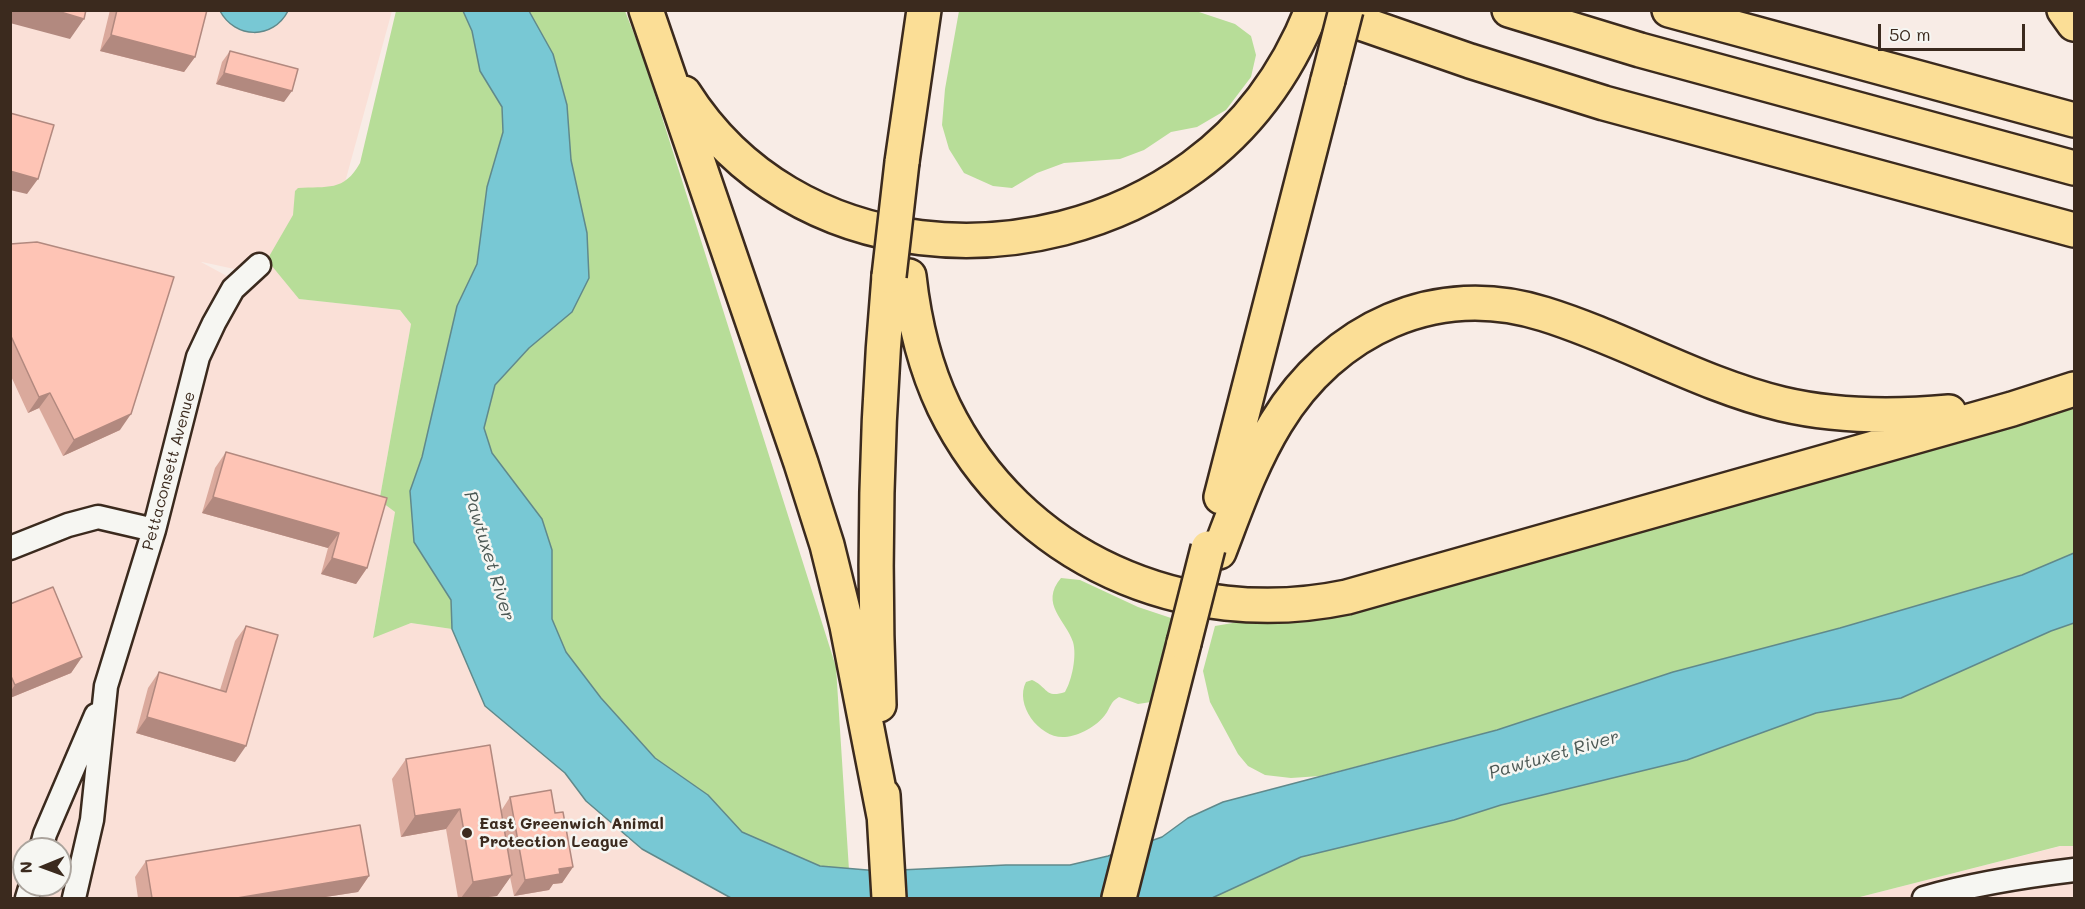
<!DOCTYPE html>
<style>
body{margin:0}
#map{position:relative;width:2085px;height:909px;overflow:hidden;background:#f8ece6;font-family:Mali,sans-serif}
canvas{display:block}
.frame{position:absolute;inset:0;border:12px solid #3b2a1e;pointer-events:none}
.north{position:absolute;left:12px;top:837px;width:60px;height:60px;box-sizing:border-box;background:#f6f6f2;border:2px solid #aba49d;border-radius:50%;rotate:269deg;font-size:16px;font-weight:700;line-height:24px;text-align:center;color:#3b2a1e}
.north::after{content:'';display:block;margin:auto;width:21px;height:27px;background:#3b2a1e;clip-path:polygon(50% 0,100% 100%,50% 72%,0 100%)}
.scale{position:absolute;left:1878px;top:24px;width:147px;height:27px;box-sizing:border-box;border:3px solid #3b2a1e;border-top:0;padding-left:8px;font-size:18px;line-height:21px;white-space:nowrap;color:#3b2a1e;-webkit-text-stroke:4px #f6f6f2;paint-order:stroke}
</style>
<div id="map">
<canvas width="2085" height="909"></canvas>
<div class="frame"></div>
<div class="north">N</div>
<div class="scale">50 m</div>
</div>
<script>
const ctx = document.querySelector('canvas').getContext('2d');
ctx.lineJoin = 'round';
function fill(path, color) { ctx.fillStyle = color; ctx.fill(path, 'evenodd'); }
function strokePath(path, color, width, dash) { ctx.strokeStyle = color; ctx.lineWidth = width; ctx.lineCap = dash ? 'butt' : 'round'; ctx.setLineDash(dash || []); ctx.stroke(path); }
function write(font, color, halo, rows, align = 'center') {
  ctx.font = font + ' Mali,sans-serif'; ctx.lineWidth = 5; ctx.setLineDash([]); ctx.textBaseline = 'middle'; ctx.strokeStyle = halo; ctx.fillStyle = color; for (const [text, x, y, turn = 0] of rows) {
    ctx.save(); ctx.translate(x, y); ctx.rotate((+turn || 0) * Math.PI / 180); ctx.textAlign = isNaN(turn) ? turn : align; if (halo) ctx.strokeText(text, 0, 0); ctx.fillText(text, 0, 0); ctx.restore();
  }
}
const built = new Path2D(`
 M 10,11 L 392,11 L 316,288 L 300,299 L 400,310 L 411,324 L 380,497 L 383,503 L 395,512 L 373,637 L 411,623 L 452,629 L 485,706 L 565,773 L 586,801 L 642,849 L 731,898 L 11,898 ZM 201,262 L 202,262 L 248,272 L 236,281 ZM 24,849 L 60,849 L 60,885 L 24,885 Z
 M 2061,846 L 2074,846 L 2074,898 L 1856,898 Z`);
const green = new Path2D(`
 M 396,11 L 463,11 L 472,31 L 480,71 L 502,107 L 503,132 L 487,187 L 477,264 L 457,306 L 422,457 L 410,491 L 414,542 L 451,600 L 452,629 L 411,623 L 373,638 L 395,512 L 383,503 L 380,497 L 411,324 L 400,310 L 299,299 L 267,260 L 293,215 L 295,191 L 298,188 C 327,186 344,192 360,163 Z
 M 529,11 L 625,11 L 642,54 L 836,667 L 849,870 L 820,866 L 741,832 L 708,795 L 655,758 L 601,698 L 566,652 L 552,619 L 552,550 L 542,519 L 492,453 L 484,428 L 495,385 L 529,348 L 571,160 L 567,105 L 553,54 Z
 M 959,11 L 1196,11 L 1235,24 L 1251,36 L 1256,55 L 1251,77 L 1226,110 L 1197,127 L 1171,132 L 1144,150 L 1120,159 L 1064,163 L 1037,173 L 1012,188 L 993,186 L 964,173 L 949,149 L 942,125 L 945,89 Z
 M 2074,408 L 2074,553 L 2022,575 L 1840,628 L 1673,672 L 1497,730 L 1320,776 L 1291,778 L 1265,775 L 1248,766 L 1238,754 L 1210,702 L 1203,671 L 1215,626 L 1262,618 L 2018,424 Z
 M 1061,578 L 1080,580 L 1138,607 L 1174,619 L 1156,695 L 1151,702 L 1138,704 L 1119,697 C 1110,702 1111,707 1105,715 C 1097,726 1079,736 1065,737 C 1040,739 1014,705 1026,682 L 1032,680 C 1048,687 1045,699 1065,692 C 1072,680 1077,656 1073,642 C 1066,620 1039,604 1061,578 Z
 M 2074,623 L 2074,846 L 2060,846 L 1856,898 L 1212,898 L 1301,857 L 1454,820 L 1501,805 L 1687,760 L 1816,713 L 1901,698 L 2051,631 Z`);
const water = new Path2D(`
 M 220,11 L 288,11 C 273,40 235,39 220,11 Z
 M 463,11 L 529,11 L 553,54 L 567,105 L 571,160 L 587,233 L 589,278 L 572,312 L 529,348 L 495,385 L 484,428 L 492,453 L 542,519 L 552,550 L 552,619 L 566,652 L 601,698 L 655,758 L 708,795 L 742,832 L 820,866 L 879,871 L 1006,865 L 1070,865 L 1108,856 L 1162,837 L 1188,818 L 1223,802 L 1497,730 L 1673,672 L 1840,628 L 2022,575 L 2074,553 L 2074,623 L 2051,631 L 1901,698 L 1816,713 L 1687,760 L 1501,805 L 1454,820 L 1301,857 L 1212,898 L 731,898 L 642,849 L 586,801 L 565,773 L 485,706 L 452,629 L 451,600 L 414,542 L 410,491 L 422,457 L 457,306 L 477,264 L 487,187 L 503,132 L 502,107 L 480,71 L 472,31 Z`);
const minor = new Path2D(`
 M 10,548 L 68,525 L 98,517 L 154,530
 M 41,849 L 45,834 L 96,715
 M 27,898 L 31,885
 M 74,898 L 92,820 L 106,686 L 154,530 L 198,357 L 214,323 L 233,289 L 259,265
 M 1924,898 C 1973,884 2024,876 2074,870`);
const motorway = new Path2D(`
 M 646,10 L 801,463 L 827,545 L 847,626 L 884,816
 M 1323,10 L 1470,61 L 1604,103 L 2074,230
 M 1509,10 L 1640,50 L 2074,168
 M 1669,10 L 2074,120
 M 2064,10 L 2074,24
 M 684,93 C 793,265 1036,282 1193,167 C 1248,127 1287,73 1312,10
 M 902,162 L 924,10
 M 909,276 C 914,321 924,365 944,407 C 1018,559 1185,631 1347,597 L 2012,409 L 2074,389
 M 1221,497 L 1328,80
 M 1219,552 C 1236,508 1251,464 1276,423 C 1333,329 1436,280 1544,314 C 1625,339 1699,384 1782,404 C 1837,417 1893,417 1949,412
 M 879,705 C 873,559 876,421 889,276
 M 883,795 L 889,898
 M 1119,898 L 1184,643`);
const motorwayBridge = new Path2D(`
 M 1328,80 L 1346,10
 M 889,276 L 902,162
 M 1184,643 L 1208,548`);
const wall = new Path2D(`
 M 110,10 L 207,10 L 195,57 L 184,72 L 100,51 Z
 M 230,51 L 284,102 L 216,84 L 222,62 Z
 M 10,244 L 120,430 L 63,456 L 39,408 L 28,413 L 10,374 Z
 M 226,452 L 387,498 L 367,568 L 356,584 L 321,574 L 328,548 L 202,513 L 215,468 Z
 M 10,604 L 82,657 L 71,673 L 10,698 Z
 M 246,626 L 235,762 L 136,733 L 148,688 L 159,672 L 220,690 L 235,641 Z
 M 406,759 L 501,811 L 510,797 L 555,813 L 573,867 L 562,883 L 553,884 L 549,890 L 514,896 L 510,877 L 497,896 L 480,898 L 458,898 L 446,829 L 401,837 L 392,779 Z
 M 146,861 L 369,876 L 358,892 L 319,898 L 138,898 L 135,877 Z`);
const shadedWall = new Path2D(`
 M 10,10 L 54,10 L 84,19 L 70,39 L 10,23 Z
 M 111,35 L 195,57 L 184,72 L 100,51 Z
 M 224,73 L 292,91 L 284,102 L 216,84 Z
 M 10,171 L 38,179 L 27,194 L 10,190 Z
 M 50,393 L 39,408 L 28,413 L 39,397 Z
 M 131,414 L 120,430 L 63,456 L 74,440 Z
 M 213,497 L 339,533 L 328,548 L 202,513 Z
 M 332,558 L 367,568 L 356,584 L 321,574 Z
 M 82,657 L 71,673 L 10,698 L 10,692 L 15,685 Z
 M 147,717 L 246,746 L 235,762 L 136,733 Z
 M 460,809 L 446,829 L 401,837 L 415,816 Z
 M 573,867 L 562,883 L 553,884 L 549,890 L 514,896 L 525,880 L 559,869 Z
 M 512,875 L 497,896 L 480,898 L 461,898 L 473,882 Z
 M 369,876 L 358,892 L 319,898 L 237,898 Z`);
const building = new Path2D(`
 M 54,10 L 86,10 L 84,19 Z
 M 117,10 L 207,10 L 195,57 L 111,35 Z
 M 230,51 L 298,69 L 292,91 L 224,73 Z
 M 10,113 L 54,125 L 38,179 L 10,171 Z
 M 37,242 L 174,277 L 131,414 L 74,440 L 50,393 L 39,397 L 10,334 L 10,244 Z
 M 226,452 L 387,498 L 367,568 L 332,558 L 339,533 L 213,497 Z
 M 53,587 L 82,657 L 15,685 L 10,674 L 10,604 Z
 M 246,626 L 278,635 L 246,746 L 147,717 L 159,672 L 226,692 Z
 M 490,745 L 512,875 L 473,882 L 460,809 L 415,816 L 406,759 Z
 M 551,790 L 555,813 L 563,812 L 573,867 L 559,869 L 560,874 L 525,880 L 510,797 Z
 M 360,825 L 369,876 L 237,898 L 152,898 L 146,861 Z`);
const markers = [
 [467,833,6,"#3b2a1e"]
];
const streetNames = [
 ["Pettaconsett Avenue",169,471,-75]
];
const poiNames = [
 ["East Greenwich Animal",479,824],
 ["Protection League",479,842]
];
const waterNames = [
 ["Pawtuxet River",489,556,73],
 ["Pawtuxet River",1554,755,-16]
];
fill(built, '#fae0d7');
fill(green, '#b7dd98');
fill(water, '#78c8d4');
strokePath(water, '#60898b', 1.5);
strokePath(minor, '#3b2a1e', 27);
strokePath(motorway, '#3b2a1e', 38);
strokePath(minor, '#f6f6f2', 22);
strokePath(motorway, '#fbde96', 33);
strokePath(motorwayBridge, '#3b2a1e', 38, []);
strokePath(motorwayBridge, '#fbde96', 33);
fill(wall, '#daa99c');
fill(shadedWall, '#b2897f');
fill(building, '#fec4b5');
strokePath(building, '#b2897f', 1.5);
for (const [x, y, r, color] of markers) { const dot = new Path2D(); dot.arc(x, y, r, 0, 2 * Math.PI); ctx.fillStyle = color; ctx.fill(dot); strokePath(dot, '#f6f6f2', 2); }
write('16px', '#3b2a1e', '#f6f6f2', streetNames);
write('bold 16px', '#3b2a1e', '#f6f6f2', poiNames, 'left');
write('italic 18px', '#4d5955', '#f6f6f2', waterNames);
</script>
